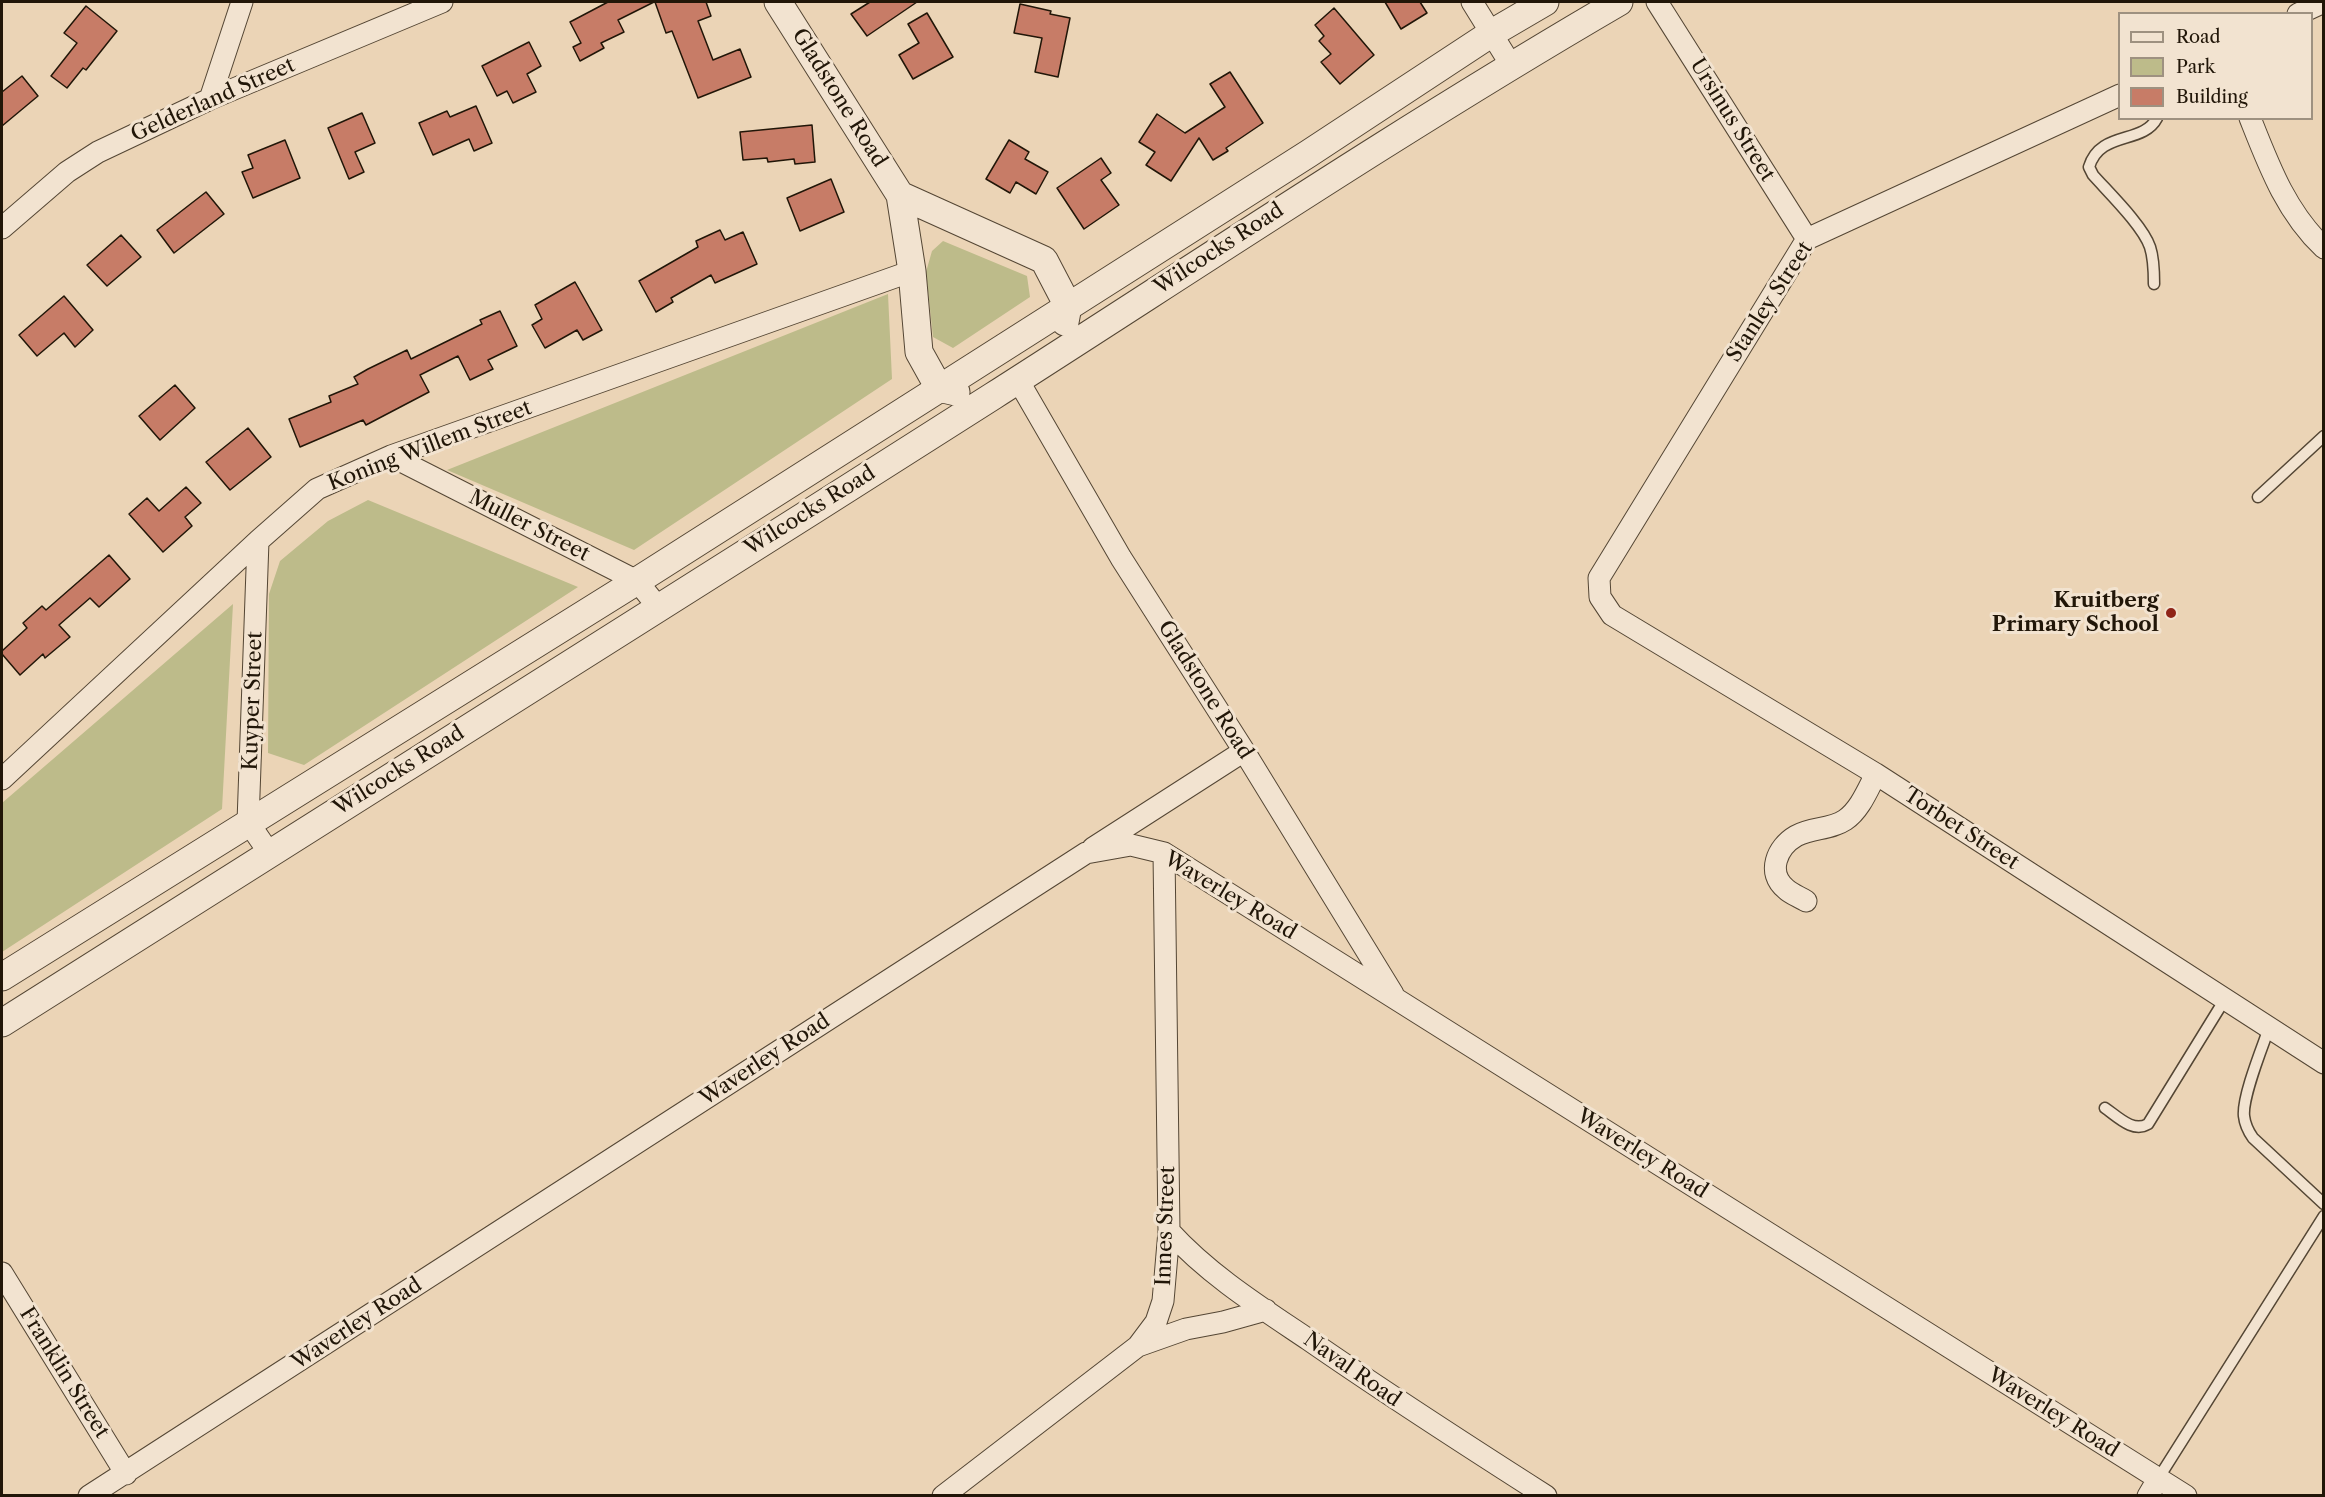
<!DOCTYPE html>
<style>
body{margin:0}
#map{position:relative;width:2325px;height:1497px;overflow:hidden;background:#ebd4b6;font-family:"Libre Caslon Text",serif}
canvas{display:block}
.frame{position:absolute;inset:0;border:3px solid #211608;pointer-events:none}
.legend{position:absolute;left:2118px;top:12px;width:195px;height:108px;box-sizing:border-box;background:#f2e3d0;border:2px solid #9e9180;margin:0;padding:8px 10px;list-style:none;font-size:18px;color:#211608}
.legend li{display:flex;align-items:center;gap:12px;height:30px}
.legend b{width:30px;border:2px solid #9e9180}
</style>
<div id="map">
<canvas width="2325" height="1497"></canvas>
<div class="frame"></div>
<ul class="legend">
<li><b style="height:8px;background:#f2e3d0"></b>Road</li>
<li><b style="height:16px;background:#bdbb8a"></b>Park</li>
<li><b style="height:16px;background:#c77c67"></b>Building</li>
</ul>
</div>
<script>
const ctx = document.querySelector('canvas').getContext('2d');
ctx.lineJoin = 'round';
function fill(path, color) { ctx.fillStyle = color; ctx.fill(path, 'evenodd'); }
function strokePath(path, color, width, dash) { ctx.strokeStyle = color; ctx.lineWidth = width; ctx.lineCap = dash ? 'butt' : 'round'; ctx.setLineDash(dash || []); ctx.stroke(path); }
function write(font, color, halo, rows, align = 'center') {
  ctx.font = font + ' "Libre Caslon Text",serif'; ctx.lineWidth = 6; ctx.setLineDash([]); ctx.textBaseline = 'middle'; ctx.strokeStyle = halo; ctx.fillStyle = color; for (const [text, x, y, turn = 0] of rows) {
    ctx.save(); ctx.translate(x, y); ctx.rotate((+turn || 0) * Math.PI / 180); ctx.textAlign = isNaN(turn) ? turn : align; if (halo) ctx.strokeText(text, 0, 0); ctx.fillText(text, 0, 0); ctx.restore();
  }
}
const green = new Path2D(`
 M 943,241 L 1027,276 L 1030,297 L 953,348 L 933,337 L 926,272 L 932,251 Z
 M 888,294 L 892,379 L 634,550 L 447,470 Z
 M 368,500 L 578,587 L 304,765 L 268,753 L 269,594 L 280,561 L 328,521 Z
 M 233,604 L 222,809 L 2,952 L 2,803 Z`);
const building = new Path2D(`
 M 608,2 L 654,2 L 618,20 L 624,32 L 601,43 L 604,48 L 580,61 L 573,47 L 581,43 L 570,22 Z
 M 655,2 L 706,2 L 711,16 L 698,21 L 713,60 L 740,49 L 751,77 L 698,98 L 672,31 L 666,33 Z
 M 870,2 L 917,2 L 867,36 L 851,14 Z
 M 1385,2 L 1420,2 L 1427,13 L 1401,29 Z
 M 1020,4 L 1051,11 L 1050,14 L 1070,18 L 1058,77 L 1035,72 L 1042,38 L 1014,33 Z
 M 86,6 L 117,31 L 86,70 L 83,68 L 67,88 L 51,76 L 77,43 L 64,33 Z
 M 1334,8 L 1374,55 L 1340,84 L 1321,62 L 1331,54 L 1319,41 L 1324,36 L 1315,25 Z
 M 927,13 L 953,57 L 913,79 L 899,55 L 919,43 L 908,24 Z
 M 529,42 L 541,66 L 527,74 L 536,92 L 513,103 L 507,91 L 497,96 L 482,66 Z
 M 1230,72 L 1263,123 L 1226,148 L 1228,151 L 1213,160 L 1199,138 L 1171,181 L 1146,165 L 1155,152 L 1139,142 L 1157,114 L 1185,133 L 1225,107 L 1210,84 Z
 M 22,76 L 38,96 L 2,126 L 2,92 Z
 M 476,106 L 492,143 L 474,151 L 469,139 L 433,155 L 419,123 L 447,111 L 450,117 Z
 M 362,113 L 375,143 L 355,152 L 364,172 L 349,179 L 328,128 Z
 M 812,125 L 815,162 L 795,164 L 794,159 L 768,162 L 767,158 L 743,160 L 740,132 Z
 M 285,140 L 300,178 L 253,198 L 242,172 L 253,168 L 248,155 Z
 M 1009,140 L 1029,152 L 1025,159 L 1048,172 L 1036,194 L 1016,182 L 1010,193 L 986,179 Z
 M 1101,158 L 1111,173 L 1101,180 L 1119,205 L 1084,229 L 1057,188 Z
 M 831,179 L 844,212 L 800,231 L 787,198 Z
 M 206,192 L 224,214 L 174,253 L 157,230 Z
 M 720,230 L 725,240 L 743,232 L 757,264 L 715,283 L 711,275 L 671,298 L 673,302 L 656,312 L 639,281 L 698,247 L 696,241 Z
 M 121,235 L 141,257 L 107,286 L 87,265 Z
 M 575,282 L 602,330 L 583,340 L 577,330 L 545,348 L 532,325 L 542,319 L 535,305 Z
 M 64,296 L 93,330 L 75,347 L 64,333 L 37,356 L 19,335 Z
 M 500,311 L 517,346 L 488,360 L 493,369 L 470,380 L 458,356 L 420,375 L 429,392 L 366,425 L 363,420 L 300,447 L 289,419 L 331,402 L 329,396 L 358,384 L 354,377 L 368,369 L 407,350 L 411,359 L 482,324 L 480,320 Z
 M 175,385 L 195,408 L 160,440 L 139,416 Z
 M 248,428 L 271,457 L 230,490 L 206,462 Z
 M 186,487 L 201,503 L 185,517 L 192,526 L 163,552 L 129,514 L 147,498 L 159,511 Z
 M 109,555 L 130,579 L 99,607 L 90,598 L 59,625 L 70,637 L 45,658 L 43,654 L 20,675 L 2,654 L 2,651 L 27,628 L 23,623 L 42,606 L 46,610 Z`);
const service = new Path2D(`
 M 2154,284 C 2154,272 2154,259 2150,247 C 2143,226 2109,193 2093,175 L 2089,167 C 2100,130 2143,145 2157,118
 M 2258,497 L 2324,436
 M 2269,1028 C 2262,1048 2242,1097 2244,1116 C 2245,1125 2248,1131 2253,1138 L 2324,1204
 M 2105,1108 C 2118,1117 2133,1133 2148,1124 L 2225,999
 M 2158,1479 L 2324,1216`);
const minor = new Path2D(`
 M 1472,2 L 1511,65
 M 1657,2 L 1807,239
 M 2298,14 L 2324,2
 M 2120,95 L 1807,239 L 1599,578 L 1600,597 L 1612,615 L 1876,774 L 2324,1063
 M 210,99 L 242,2
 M 2250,118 C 2269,166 2286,212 2324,248
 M 2,228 L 67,172 L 98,152 L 210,99 L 442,2
 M 1018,380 L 1121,558 L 1244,751 L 1393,994
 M 391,456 L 637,581 L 658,607
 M 258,541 L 248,822 L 270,854
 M 2,779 L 258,541 L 317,489 L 391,456 L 912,271
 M 1093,848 L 1244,751
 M 1806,901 C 1800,897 1791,894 1786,889 C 1766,873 1777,847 1796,836 C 1812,827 1830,830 1845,820 C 1860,810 1868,789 1876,774
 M 1169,1231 C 1209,1275 1260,1307 1309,1340 C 1387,1394 1466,1445 1546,1496
 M 2,1273 L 126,1474
 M 1138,1346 L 1186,1329 L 1223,1322 L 1266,1310
 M 89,1496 L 1086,853 L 1131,845 L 1164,853 L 2186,1496
 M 943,1496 L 1138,1346 L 1156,1322 L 1163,1301 L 1169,1231 L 1164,853
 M 2148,1496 L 2158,1479`);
const tertiary = new Path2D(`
 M 778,2 L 900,195 L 912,271 L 919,352 L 939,388 L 956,392
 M 900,195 L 1044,260 L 1068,306 L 1065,322
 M 2,977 L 637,581 L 1308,154 L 1492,33 L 1545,2
 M 2,1023 C 332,815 663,606 993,396 C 1201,263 1406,126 1619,2`);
const markers = [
 [2171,613,6,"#8f2418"]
];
const streetNames = [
 ["Gladstone Road",839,98,58],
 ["Gelderland Street",213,100,-24],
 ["Ursinus Street",1732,120,58],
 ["Wilcocks Road",1219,249,-33],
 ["Stanley Street",1770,302,-57],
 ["Koning Willem Street",430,446,-21],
 ["Wilcocks Road",810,511,-32],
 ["Muller Street",529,526,27],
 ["Gladstone Road",1205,690,58],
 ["Kuyper Street",253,701,-88],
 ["Wilcocks Road",399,771,-32],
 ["Torbet Street",1961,829,33],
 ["Waverley Road",1230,896,31],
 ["Waverley Road",765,1060,-33],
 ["Waverley Road",1642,1154,32],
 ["Innes Street",1166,1226,-88],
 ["Waverley Road",357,1324,-33],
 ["Naval Road",1352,1370,35],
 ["Franklin Street",64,1373,58],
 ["Waverley Road",2053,1413,32]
];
const poiNames = [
 ["Kruitberg",2159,601],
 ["Primary School",2159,625]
];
fill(green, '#bdbb8a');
fill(building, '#c77c67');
strokePath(building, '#211608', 1.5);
strokePath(service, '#544634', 13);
strokePath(minor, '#544634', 23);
strokePath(tertiary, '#544634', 29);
strokePath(service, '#f2e3d0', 10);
strokePath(minor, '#f2e3d0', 21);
strokePath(tertiary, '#f2e3d0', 27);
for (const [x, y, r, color] of markers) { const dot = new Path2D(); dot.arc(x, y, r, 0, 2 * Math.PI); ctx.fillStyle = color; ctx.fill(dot); strokePath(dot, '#f2e3d0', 2); }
write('21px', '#211608', '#f2e3d0', streetNames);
write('bold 21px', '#211608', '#f2e3d0', poiNames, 'right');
</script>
